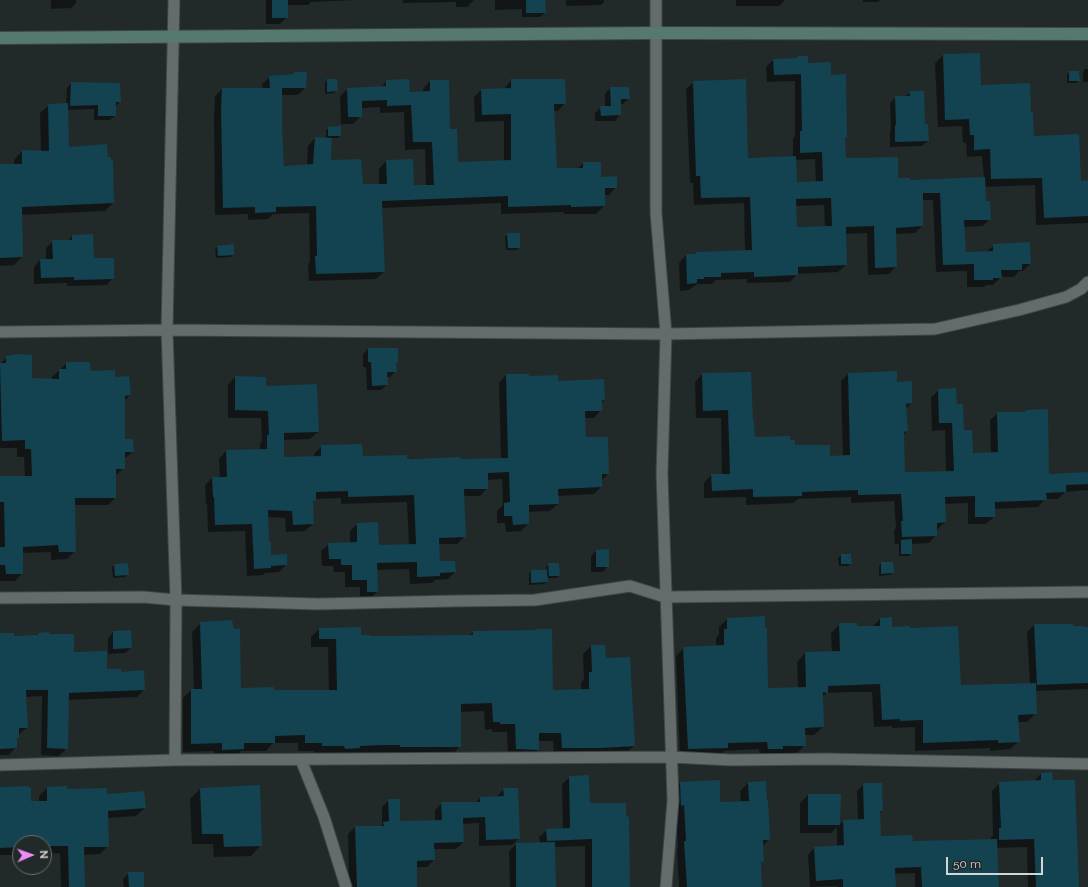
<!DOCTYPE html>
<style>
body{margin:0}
#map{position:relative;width:1088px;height:887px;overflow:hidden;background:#222929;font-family:Raleway,sans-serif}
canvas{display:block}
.north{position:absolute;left:12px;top:835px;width:40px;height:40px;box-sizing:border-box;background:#222929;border:1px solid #686e6e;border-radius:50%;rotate:88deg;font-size:11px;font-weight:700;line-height:16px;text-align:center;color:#d1d6d6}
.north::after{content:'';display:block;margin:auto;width:14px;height:18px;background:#ef8bf6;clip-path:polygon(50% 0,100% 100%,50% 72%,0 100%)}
.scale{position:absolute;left:946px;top:857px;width:97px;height:18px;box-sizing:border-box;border:2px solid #d1d6d6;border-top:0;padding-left:5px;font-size:12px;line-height:14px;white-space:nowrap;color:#d1d6d6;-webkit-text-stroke:3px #222929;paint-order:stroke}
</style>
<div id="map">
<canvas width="1088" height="887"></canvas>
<div class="north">N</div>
<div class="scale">50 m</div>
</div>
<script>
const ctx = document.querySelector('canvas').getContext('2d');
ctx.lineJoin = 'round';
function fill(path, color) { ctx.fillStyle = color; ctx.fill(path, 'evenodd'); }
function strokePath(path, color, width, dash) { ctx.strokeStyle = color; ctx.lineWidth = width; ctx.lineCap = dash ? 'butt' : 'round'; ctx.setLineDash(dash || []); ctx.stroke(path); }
const shadow = new Path2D(`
 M 51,0 L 76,0 L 76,3 L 71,8 L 51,9 Z
 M 266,0 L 356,0 L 311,2 L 308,5 L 287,5 L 287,17 L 280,24 L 266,24 Z
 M 403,0 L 474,0 L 467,7 L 456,7 L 456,2 L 403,3 Z
 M 495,0 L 545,0 L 545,13 L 540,17 L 522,17 L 522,9 L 495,10 Z
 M 566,0 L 604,0 L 604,2 L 601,5 L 566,6 Z
 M 736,0 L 785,0 L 779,6 L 736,6 Z
 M 863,0 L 880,0 L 878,2 L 863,2 Z
 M 943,55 L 980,86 L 1080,182 L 1088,181 L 1088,223 L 1036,225 L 1035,185 L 984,187 L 985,202 L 990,219 L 983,226 L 964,227 L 965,253 L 986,252 L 994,245 L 1030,264 L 1023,271 L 1019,271 L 1014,277 L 1001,277 L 993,285 L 986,285 L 984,287 L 967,287 L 967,271 L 936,272 L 933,200 L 922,200 L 922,226 L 915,233 L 895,234 L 896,266 L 889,274 L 868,275 L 867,233 L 845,234 L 846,265 L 838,272 L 797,274 L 790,282 L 747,283 L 747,279 L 716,280 L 712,284 L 697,284 L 689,290 L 680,291 L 679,263 L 686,255 L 695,255 L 696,253 L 745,252 L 744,203 L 694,205 L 693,183 L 690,183 L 686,89 L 694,82 L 748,159 L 793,157 L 793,139 L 795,136 L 795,81 L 767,82 L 766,67 L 773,60 L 796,59 L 797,57 L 830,76 L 846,138 L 844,140 L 845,160 L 897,179 L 909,181 L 984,178 L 982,156 L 967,157 L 966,142 L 963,143 L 962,126 L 938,127 L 935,63 ZM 815,159 L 816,182 L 796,183 L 795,160 ZM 824,205 L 825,227 L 796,228 L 795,206 Z
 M 1085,69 L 1088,69 L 1088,82 L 1083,82 L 1083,72 Z
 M 1069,72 L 1079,81 L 1076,83 L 1067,83 L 1067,75 Z
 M 295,73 L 305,88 L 298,95 L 281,95 L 283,167 L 307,165 L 308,146 L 315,138 L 326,139 L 326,130 L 329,128 L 340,136 L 338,138 L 331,138 L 330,161 L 362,185 L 379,185 L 379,169 L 386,161 L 413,186 L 426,186 L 425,149 L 405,150 L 404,112 L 380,113 L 380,107 L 361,108 L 361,116 L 353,124 L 341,124 L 340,96 L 348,89 L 381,87 L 387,81 L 409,93 L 423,92 L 423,89 L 430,81 L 449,130 L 457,163 L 504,161 L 504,121 L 475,122 L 474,97 L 481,90 L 504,89 L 511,80 L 565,103 L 558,111 L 554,111 L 556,169 L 577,169 L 583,163 L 600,163 L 600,178 L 616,187 L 609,195 L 604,195 L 604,206 L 596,214 L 564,214 L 564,212 L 501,214 L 501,203 L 382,208 L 384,272 L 376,279 L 309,281 L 308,264 L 310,262 L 309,213 L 273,214 L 268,219 L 248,220 L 248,214 L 215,215 L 214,117 L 215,96 L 222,89 L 263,89 L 262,84 L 270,77 L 293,75 Z
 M 327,80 L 336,91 L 334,93 L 325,94 L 325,82 Z
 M 71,83 L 120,102 L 116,106 L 115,116 L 110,120 L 94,120 L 94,109 L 67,110 L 68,148 L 113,203 L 105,211 L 21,215 L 22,257 L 14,265 L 0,266 L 0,165 L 14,165 L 14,160 L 22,151 L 41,151 L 40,113 L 49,105 L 66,104 L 67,88 Z
 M 610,88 L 629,98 L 623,104 L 620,104 L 620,115 L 615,121 L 595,121 L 595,113 L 601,107 L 605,107 L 605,94 Z
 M 910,92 L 924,125 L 928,141 L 922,146 L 890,147 L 890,131 L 891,130 L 890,103 L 896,97 L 905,97 Z
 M 508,234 L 519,247 L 517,250 L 506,250 L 505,237 Z
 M 72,236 L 113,278 L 107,285 L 67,286 L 67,283 L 34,284 L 34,267 L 40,260 L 46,260 L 46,248 L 53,241 L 68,241 Z
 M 218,246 L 233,255 L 231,257 L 216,258 L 215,249 Z
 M 368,349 L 397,362 L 395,364 L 396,371 L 390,377 L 386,377 L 387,385 L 381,390 L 367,390 L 366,367 L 363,367 L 363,354 Z
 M 7,357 L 31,379 L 52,380 L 52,377 L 67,363 L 90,372 L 114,378 L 130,395 L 124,401 L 124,440 L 133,452 L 124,459 L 124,468 L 115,476 L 115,498 L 108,505 L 74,505 L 75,551 L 67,559 L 51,560 L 51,552 L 22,553 L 22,574 L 15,581 L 0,581 L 0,477 L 25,477 L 24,457 L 17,457 L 17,448 L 0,448 L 0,364 Z
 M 702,374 L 754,438 L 789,442 L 794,446 L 829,457 L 843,457 L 841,381 L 848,374 L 896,383 L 911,403 L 906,409 L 907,431 L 903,435 L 904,473 L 946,472 L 945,430 L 932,431 L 931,397 L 939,390 L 956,405 L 963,431 L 972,454 L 991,453 L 990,420 L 998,413 L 1024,413 L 1026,410 L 1048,475 L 1088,473 L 1088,490 L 1065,492 L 1058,499 L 1045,499 L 1038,507 L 994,509 L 994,517 L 986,524 L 968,524 L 968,503 L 944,504 L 945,522 L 938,529 L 936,529 L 936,535 L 929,543 L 911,544 L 911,553 L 909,556 L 899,556 L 899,544 L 895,544 L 894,530 L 896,528 L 894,501 L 851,503 L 851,497 L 798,499 L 793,503 L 746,505 L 746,497 L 704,498 L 704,483 L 711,475 L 722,475 L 721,418 L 696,418 L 695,382 Z
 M 506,375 L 557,382 L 604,400 L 601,403 L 601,410 L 594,418 L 585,418 L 585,438 L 608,474 L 601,481 L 601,487 L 594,494 L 558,496 L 558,504 L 550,511 L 528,512 L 528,524 L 521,531 L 506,532 L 505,523 L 497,523 L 497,511 L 503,505 L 502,479 L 487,480 L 487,488 L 480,496 L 463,496 L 465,536 L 457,544 L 438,544 L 439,563 L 455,572 L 448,579 L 435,580 L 432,583 L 410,584 L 409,569 L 376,570 L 377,592 L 370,599 L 360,600 L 360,587 L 345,587 L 345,572 L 334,572 L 333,566 L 322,566 L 321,551 L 329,544 L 350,543 L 350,531 L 357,524 L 378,546 L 409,545 L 407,502 L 341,504 L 341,498 L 315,499 L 312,504 L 313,524 L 305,531 L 286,532 L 285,518 L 267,517 L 270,556 L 286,565 L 279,572 L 265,573 L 263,575 L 247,576 L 245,531 L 208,532 L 207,504 L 206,504 L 205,485 L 212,478 L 220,478 L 219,459 L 226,451 L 260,450 L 260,444 L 262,441 L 261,418 L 228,418 L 228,385 L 235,377 L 265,387 L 318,432 L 310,439 L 283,440 L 283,458 L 314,457 L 314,454 L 322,446 L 362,457 L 459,460 L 501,459 L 499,383 Z
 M 597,550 L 608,566 L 603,572 L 591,572 L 591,556 Z
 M 841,555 L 850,555 L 851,563 L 848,566 L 839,566 L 838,558 Z
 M 881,563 L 893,573 L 890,575 L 879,576 L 879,566 Z
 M 127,564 L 128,574 L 125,577 L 113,578 L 112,567 L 114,565 Z
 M 549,564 L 559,576 L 556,578 L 546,578 L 547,582 L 544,584 L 529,585 L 529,574 L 531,571 L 547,571 L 546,567 Z
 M 764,617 L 767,689 L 798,688 L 797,662 L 805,653 L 832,652 L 831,633 L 840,624 L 856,627 L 872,627 L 880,619 L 960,686 L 1030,684 L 1027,632 L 1034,625 L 1072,625 L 1072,627 L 1088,628 L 1088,689 L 1035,691 L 1036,713 L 1027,722 L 1018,722 L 1019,741 L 1010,749 L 990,751 L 990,748 L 915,751 L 915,727 L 892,728 L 892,726 L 874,727 L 872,692 L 850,692 L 826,693 L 822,698 L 823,727 L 814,735 L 805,735 L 805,745 L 797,753 L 776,754 L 760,757 L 759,749 L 724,751 L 719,756 L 680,757 L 676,656 L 684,648 L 716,646 L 716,638 L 719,635 L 719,627 L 727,619 Z
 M 201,623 L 240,689 L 273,691 L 329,691 L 328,647 L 311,647 L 311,637 L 319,629 L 369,637 L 469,636 L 473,632 L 536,631 L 537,630 L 551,630 L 552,691 L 581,690 L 581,682 L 584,679 L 583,654 L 591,646 L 605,659 L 634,746 L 625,754 L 554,756 L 553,741 L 538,741 L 538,750 L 530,758 L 508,757 L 507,732 L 492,732 L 492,729 L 485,730 L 484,711 L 460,712 L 460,746 L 452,755 L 373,753 L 314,754 L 314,751 L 298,751 L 298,743 L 273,743 L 266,751 L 241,751 L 235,757 L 214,758 L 214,751 L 183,752 L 183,698 L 191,690 L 194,690 L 192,632 Z
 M 113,632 L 131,648 L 125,653 L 108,654 L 108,638 Z
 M 0,634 L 13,637 L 35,636 L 38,634 L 73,635 L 73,653 L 106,671 L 120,673 L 143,672 L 144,690 L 137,697 L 67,700 L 67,748 L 59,756 L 41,755 L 42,696 L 26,697 L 27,728 L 18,735 L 18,738 L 16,740 L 16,747 L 9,755 L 0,755 Z
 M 1041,774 L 1078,887 L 1028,887 L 1027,847 L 996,848 L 998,887 L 915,887 L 915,873 L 889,874 L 878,887 L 837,887 L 837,886 L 810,887 L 808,855 L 814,848 L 837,846 L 837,827 L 831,833 L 800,833 L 800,803 L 808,795 L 839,825 L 843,821 L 858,820 L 857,791 L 864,784 L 882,811 L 879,813 L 880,837 L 912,842 L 991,840 L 991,837 L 993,835 L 992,791 L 1000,783 L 1034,781 Z
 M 570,777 L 589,804 L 629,887 L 585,887 L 585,846 L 554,847 L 555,887 L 510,887 L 509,851 L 516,844 L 540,844 L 539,837 L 547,830 L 563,829 L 562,784 Z
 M 680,783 L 720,803 L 741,802 L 740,791 L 748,783 L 769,839 L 763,846 L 763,861 L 760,864 L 761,887 L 679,887 L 677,850 L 678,848 L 676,813 L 672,791 Z
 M 0,788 L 30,802 L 39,802 L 39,796 L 47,788 L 106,795 L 145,808 L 136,816 L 107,818 L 108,846 L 100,854 L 83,855 L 84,887 L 61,887 L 60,853 L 44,854 L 44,843 L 20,843 L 20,855 L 0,855 Z
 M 200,789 L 261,845 L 251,856 L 214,857 L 213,844 L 192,844 L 190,799 Z
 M 504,789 L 519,838 L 512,845 L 479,846 L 479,823 L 462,824 L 463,842 L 456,849 L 433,849 L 434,860 L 427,867 L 416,867 L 416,887 L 350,887 L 350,880 L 349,880 L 348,834 L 355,827 L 380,827 L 382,824 L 382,807 L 389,800 L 399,822 L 435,821 L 435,810 L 442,803 L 475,803 L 480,798 L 497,797 L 497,796 Z
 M 129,873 L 143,887 L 124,887 L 123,879 Z`);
const building = new Path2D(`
 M 272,0 L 288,0 L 288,18 L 272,18 Z
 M 526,0 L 545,0 L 546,13 L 526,13 Z
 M 980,53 L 981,85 L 1030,83 L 1031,112 L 1033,112 L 1034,136 L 1079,134 L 1081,181 L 1088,180 L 1088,216 L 1044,218 L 1042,178 L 991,179 L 990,149 L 974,150 L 974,135 L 970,135 L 969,119 L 945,120 L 943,54 Z
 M 797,56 L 808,56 L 808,63 L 831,62 L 831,75 L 846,74 L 847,138 L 845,138 L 846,158 L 898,157 L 898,178 L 910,178 L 910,180 L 985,177 L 986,201 L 990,201 L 991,220 L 964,220 L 966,252 L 993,251 L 993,244 L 1030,242 L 1031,264 L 1022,264 L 1022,270 L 1001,270 L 1002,278 L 993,278 L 993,280 L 974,280 L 974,264 L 943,265 L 940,193 L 923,193 L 923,226 L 896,228 L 897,267 L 875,268 L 874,226 L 846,227 L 847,265 L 798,267 L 798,275 L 754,277 L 754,272 L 721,273 L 721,277 L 704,277 L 704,279 L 697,279 L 697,283 L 687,284 L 686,254 L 696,254 L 696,252 L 752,250 L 750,197 L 701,198 L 700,176 L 696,176 L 693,81 L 746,79 L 748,158 L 796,156 L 797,182 L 823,181 L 822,152 L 800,153 L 800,131 L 802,131 L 801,74 L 774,75 L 773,59 L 797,58 ZM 831,198 L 832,226 L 797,227 L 796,199 Z
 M 1069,71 L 1079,71 L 1080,81 L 1069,81 Z
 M 294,72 L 307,72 L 306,88 L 282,88 L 282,124 L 284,166 L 313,164 L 315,137 L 332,138 L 331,160 L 361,159 L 363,184 L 387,184 L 386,160 L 413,159 L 414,185 L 434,185 L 432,142 L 413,142 L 411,105 L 387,106 L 387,100 L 362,101 L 362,117 L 348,117 L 347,88 L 386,86 L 386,80 L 409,79 L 410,92 L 430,91 L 430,80 L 449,80 L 450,129 L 457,129 L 458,162 L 511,160 L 511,114 L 482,115 L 481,89 L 511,88 L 511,79 L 565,79 L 566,104 L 554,104 L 557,168 L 583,168 L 583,162 L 601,162 L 601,177 L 617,176 L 617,188 L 605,188 L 605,206 L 571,207 L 571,205 L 508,207 L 508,196 L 382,201 L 385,272 L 316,274 L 315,256 L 317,256 L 316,206 L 276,207 L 276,212 L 255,213 L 255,207 L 223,208 L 221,109 L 222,88 L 270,88 L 269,76 L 294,74 Z
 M 327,79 L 337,79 L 338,91 L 327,92 Z
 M 71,82 L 120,83 L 121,102 L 116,102 L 116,116 L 98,116 L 98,105 L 70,106 Z
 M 610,87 L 629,87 L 630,99 L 621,99 L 621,115 L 601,116 L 600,106 L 611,106 Z
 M 909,91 L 924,91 L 925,124 L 928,124 L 929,141 L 895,142 L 895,125 L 896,125 L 895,96 L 910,96 Z
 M 68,103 L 69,147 L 107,144 L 108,157 L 111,157 L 111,160 L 113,160 L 114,203 L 22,207 L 23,257 L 0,258 L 0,164 L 22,164 L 22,150 L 49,151 L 48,104 Z
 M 341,126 L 341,136 L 328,136 L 328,127 Z
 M 507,233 L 520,233 L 520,248 L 508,248 Z
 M 93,234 L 94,258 L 114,258 L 114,279 L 74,280 L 74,277 L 41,278 L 40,259 L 53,259 L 52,240 L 72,240 L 72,235 Z
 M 234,244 L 234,255 L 218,256 L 217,246 Z
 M 368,348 L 398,348 L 398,363 L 396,363 L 397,372 L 387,372 L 388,385 L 372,386 L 371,362 L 368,362 Z
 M 17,354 L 32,355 L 32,378 L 59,379 L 59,369 L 66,369 L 66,362 L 90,362 L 91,371 L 115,370 L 115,377 L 129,376 L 131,395 L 125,396 L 125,439 L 133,439 L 134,452 L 125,452 L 125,469 L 116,469 L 116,498 L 75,498 L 76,552 L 59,552 L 58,545 L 23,547 L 23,574 L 6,574 L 5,565 L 0,565 L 0,547 L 5,547 L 4,502 L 0,502 L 0,476 L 32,476 L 31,449 L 25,449 L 25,440 L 2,441 L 0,363 L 6,363 L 6,356 Z
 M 897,371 L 897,382 L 912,381 L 912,403 L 906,404 L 908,431 L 904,432 L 905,472 L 954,471 L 952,423 L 939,423 L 938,389 L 956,388 L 957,404 L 963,404 L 964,430 L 972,430 L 973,453 L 998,452 L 997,412 L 1025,412 L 1025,410 L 1048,409 L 1049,474 L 1088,472 L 1088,484 L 1066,485 L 1066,492 L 1046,493 L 1047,500 L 995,502 L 995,517 L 975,517 L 975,496 L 945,497 L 946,522 L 937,523 L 937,536 L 902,537 L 901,521 L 903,521 L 901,494 L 858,495 L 858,490 L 802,492 L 802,496 L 753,497 L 753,489 L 712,491 L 711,474 L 730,474 L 728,410 L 703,411 L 702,373 L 751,372 L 753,421 L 754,421 L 755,437 L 790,436 L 790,440 L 795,440 L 795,445 L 830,445 L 830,456 L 850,455 L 848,373 Z
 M 506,374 L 529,374 L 529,376 L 558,375 L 558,381 L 604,379 L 605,400 L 602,400 L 602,411 L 585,411 L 586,437 L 608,437 L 609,474 L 602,474 L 602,487 L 558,489 L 559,504 L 529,505 L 529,524 L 513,525 L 512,516 L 504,516 L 504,503 L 510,502 L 509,472 L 488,473 L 488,489 L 464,489 L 466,537 L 439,538 L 440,561 L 455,561 L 456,572 L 440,573 L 440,576 L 417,577 L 417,562 L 377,563 L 378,592 L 367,592 L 367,580 L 352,580 L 352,565 L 341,565 L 341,559 L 329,559 L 328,543 L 357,542 L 357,523 L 378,522 L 379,545 L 416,544 L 414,495 L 348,497 L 348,491 L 316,492 L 316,501 L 313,501 L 314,524 L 293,525 L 292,511 L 268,510 L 269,542 L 271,542 L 271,555 L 287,554 L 287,565 L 271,566 L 271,568 L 254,569 L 252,524 L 215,525 L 214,497 L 213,497 L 212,477 L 227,477 L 226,450 L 267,449 L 267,435 L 269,435 L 268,411 L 235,410 L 235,376 L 266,377 L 266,386 L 317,384 L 319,432 L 284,433 L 284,457 L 321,456 L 321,445 L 362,444 L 363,456 L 407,455 L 407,458 L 412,459 L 460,457 L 460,459 L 508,458 Z
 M 912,539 L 912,554 L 901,554 L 901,540 Z
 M 609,549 L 609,567 L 596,567 L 596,550 Z
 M 841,554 L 851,554 L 852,564 L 841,564 Z
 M 881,562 L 893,562 L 894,573 L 881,574 Z
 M 128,563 L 129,575 L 115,576 L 114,564 Z
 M 548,563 L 559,563 L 560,576 L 549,576 Z
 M 531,570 L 547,570 L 548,582 L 531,583 Z
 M 765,616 L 765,628 L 767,628 L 768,688 L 806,687 L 805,652 L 840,651 L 839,623 L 857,623 L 857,626 L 880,626 L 880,618 L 892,617 L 892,627 L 910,626 L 910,628 L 958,626 L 961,685 L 1036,683 L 1037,714 L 1018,715 L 1020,742 L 998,743 L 998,740 L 923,743 L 923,720 L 900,721 L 900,719 L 882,720 L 880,684 L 828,686 L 828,693 L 823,692 L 824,727 L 805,728 L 806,746 L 783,746 L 783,749 L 768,749 L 767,742 L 728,743 L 728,748 L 688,749 L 683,647 L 724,645 L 724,629 L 727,629 L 727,618 Z
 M 232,620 L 234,629 L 240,629 L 241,688 L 274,687 L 274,690 L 337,690 L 336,639 L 319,639 L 319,628 L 361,627 L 361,635 L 370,635 L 370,636 L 473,635 L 473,631 L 537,630 L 537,629 L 552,629 L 553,690 L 589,689 L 589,672 L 592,672 L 591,645 L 605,645 L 606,658 L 630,657 L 635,746 L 601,748 L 562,748 L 561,733 L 539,733 L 539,750 L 516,749 L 515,724 L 500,724 L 500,722 L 493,722 L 492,703 L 461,704 L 461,747 L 400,747 L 400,745 L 382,745 L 360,746 L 360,748 L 345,749 L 344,746 L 322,746 L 322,743 L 305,743 L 305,735 L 275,736 L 275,743 L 244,743 L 244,749 L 222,750 L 222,743 L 191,744 L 191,689 L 202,689 L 200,622 Z
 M 1034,624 L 1073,624 L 1073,626 L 1084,626 L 1084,627 L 1088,627 L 1088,683 L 1037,685 Z
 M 131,630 L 132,648 L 113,649 L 113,631 Z
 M 49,632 L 49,634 L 74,634 L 74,652 L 107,651 L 107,669 L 121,669 L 121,672 L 144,670 L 145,690 L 69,693 L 68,749 L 47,748 L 48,690 L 26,690 L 28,728 L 19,728 L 19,738 L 17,738 L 17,748 L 0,749 L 0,633 L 14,633 L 14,636 L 38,635 L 38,633 Z
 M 1052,772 L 1053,780 L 1075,780 L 1079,887 L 1036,887 L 1034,839 L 999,840 L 999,828 L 1001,828 L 999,782 L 1041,780 L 1041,773 Z
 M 589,775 L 590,803 L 626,803 L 626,816 L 629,817 L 630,887 L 592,887 L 592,839 L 547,841 L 546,829 L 570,828 L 569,776 Z
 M 720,780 L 720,802 L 749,801 L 748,782 L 766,781 L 767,800 L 768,800 L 770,840 L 763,840 L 764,862 L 761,862 L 762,887 L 687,887 L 684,841 L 686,841 L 684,805 L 681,806 L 680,782 Z
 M 863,783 L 882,783 L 883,811 L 880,811 L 881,836 L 912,835 L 913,841 L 997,839 L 999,887 L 922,887 L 921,867 L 895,868 L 896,887 L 843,887 L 843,879 L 816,881 L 814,847 L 844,845 L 843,820 L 864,819 Z
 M 260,785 L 262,846 L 224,847 L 223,834 L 202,834 L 200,788 Z
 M 29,786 L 29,788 L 31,788 L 31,801 L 47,801 L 47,787 L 67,786 L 67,789 L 107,788 L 107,794 L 144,791 L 146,808 L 108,811 L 109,847 L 84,847 L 85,887 L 69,887 L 68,846 L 44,846 L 44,843 L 20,843 L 20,847 L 0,848 L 0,787 Z
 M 503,788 L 518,788 L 520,839 L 486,840 L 485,817 L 463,818 L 464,842 L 434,843 L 435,860 L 417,861 L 417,887 L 357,887 L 355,826 L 384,826 L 383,822 L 389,821 L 388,799 L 400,799 L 400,821 L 442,820 L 441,802 L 480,802 L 480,797 L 504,796 Z
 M 808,794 L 841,794 L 840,825 L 808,825 Z
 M 555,842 L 556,887 L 516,887 L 516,843 Z
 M 128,872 L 144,872 L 144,887 L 129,887 Z`);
const street = new Path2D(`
 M 174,0 L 167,330 L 176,600 L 175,760
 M 656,0 L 656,213 L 666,334 L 662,474 L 673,800 L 666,887
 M 0,332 L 167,330 L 666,334 L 935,329 L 1019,310 L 1066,297 L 1081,289 L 1088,282
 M 0,598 L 143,597 L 176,600 L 318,604 L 454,601 L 535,600 L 630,586 L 665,597 L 1088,592
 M 301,760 L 324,817 L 346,887
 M 0,765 L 175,760 L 671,757 L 731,760 L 827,759 L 1088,764`);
const secondary = new Path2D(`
 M 0,38 L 656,33 L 1088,34`);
fill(shadow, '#0007');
fill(building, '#134251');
strokePath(street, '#3e4545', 13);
strokePath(secondary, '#3e4545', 14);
strokePath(street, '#636b6b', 11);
strokePath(secondary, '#557870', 12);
</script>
